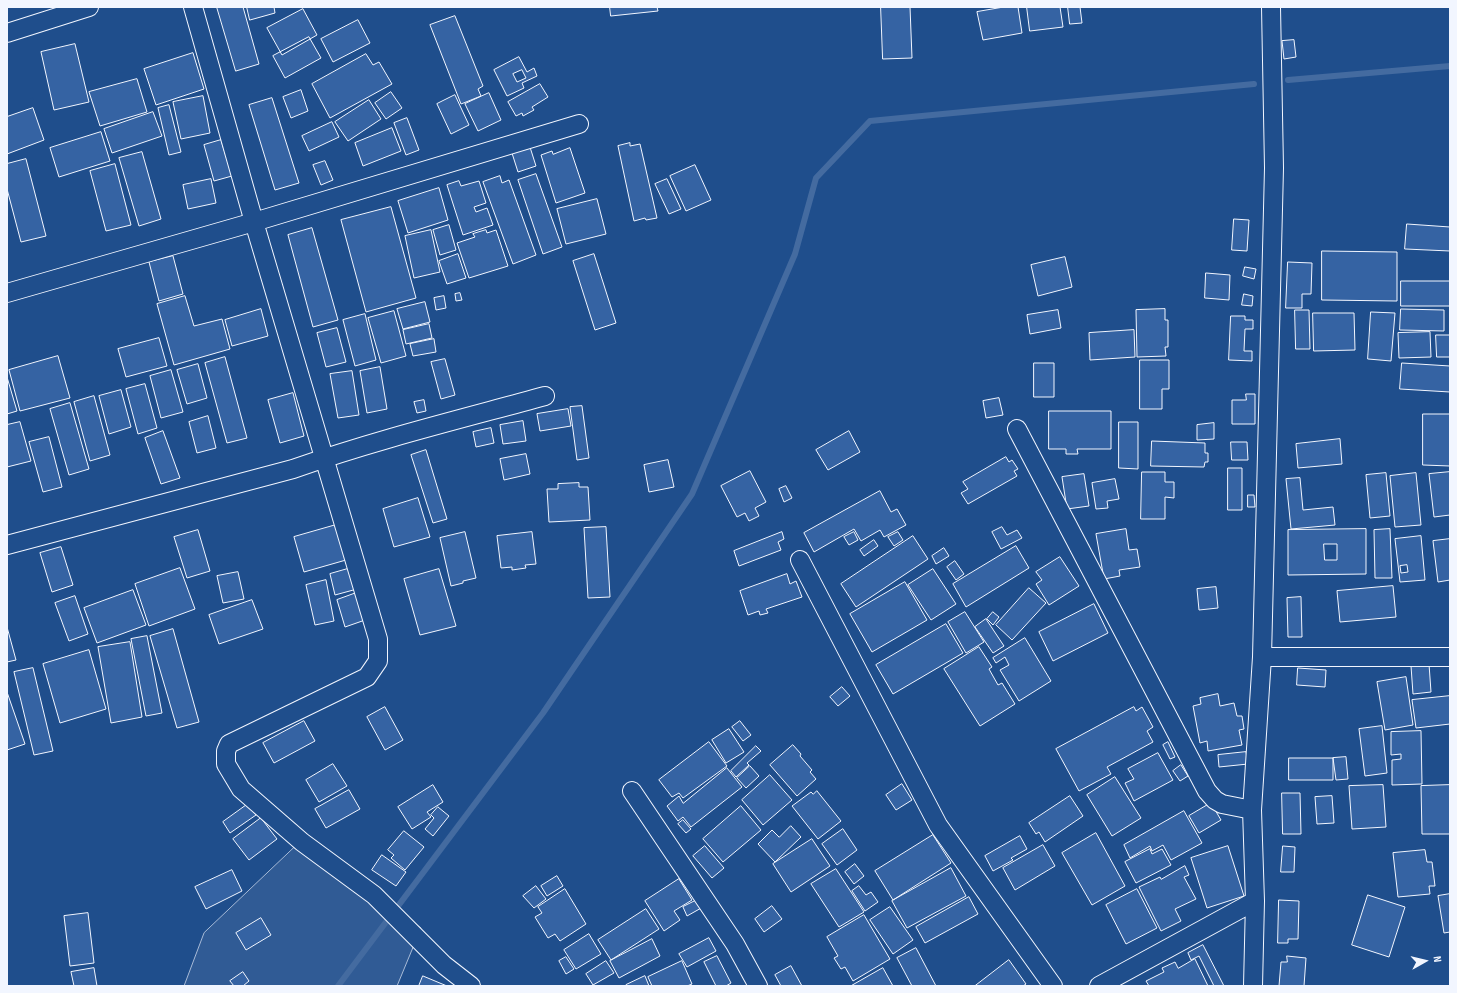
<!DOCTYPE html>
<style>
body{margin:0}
#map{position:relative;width:1457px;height:993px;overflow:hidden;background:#1f4e8c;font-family:"Sofia Sans Condensed",sans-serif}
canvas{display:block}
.frame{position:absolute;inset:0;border:8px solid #f2f6ff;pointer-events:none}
.north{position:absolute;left:1405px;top:941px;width:40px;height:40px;-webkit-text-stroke:3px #1f4e8c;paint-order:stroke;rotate:82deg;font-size:11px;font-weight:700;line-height:16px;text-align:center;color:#f2f6ff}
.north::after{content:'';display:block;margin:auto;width:14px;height:18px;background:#f2f6ff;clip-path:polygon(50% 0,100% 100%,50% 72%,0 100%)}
</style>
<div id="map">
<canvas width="1457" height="993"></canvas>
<div class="frame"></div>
<div class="north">N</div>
</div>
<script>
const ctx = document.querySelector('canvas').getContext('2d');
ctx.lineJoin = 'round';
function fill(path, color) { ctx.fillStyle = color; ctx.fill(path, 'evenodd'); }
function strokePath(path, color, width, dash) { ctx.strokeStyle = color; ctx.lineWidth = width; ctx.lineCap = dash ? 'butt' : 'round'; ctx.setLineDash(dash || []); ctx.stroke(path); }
const built = new Path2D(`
 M 297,845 L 421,928 L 397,986 L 184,986 L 204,933 Z`);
const stream = new Path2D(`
 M 1288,80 L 1450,66
 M 338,986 L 543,713 L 692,494 L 795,254 L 816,178 L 870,121 L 1254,84`);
const building = new Path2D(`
 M 217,7 L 243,7 L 259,64 L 236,71 Z
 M 247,7 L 274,7 L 275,13 L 250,20 Z
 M 610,7 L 657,7 L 658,11 L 611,16 Z
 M 881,7 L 910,7 L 912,58 L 883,59 Z
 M 1004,7 L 1018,7 L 1022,33 L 983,40 L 977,12 Z
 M 1027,7 L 1060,7 L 1063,27 L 1030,31 Z
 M 1068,7 L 1080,7 L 1082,23 L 1070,24 Z
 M 303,9 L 317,35 L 282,55 L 267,28 Z
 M 455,16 L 483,86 L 478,89 L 481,96 L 461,104 L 430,25 Z
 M 358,20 L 370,43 L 333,62 L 321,39 Z
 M 309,37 L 321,58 L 285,78 L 273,56 Z
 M 1294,40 L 1296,57 L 1284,59 L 1282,41 Z
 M 75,44 L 89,102 L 54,110 L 41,52 Z
 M 193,53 L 204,89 L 156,105 L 144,69 Z
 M 366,54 L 373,65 L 379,62 L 392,84 L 330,118 L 312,84 Z
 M 519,57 L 527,72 L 534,68 L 537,76 L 522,83 L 524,88 L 507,96 L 494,70 ZM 522,70 L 526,78 L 517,82 L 513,74 Z
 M 137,79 L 147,112 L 100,126 L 89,92 Z
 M 540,84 L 548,97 L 532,107 L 534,110 L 523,116 L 522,113 L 516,116 L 508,102 Z
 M 301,90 L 308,111 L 291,118 L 283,97 Z
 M 391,92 L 402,108 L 386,119 L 375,103 Z
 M 489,93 L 501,120 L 478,131 L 465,104 Z
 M 455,95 L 469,125 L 451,134 L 437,104 Z
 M 203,96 L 210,133 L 181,139 L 173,102 Z
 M 272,98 L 299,183 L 275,190 L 249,105 Z
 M 369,100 L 381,119 L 348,141 L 335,122 Z
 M 169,105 L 181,152 L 169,155 L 158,108 Z
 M 33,108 L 44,140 L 7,154 L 7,117 Z
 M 153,112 L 162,136 L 112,153 L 104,129 Z
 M 407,118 L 419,150 L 406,155 L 394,123 Z
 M 332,122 L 339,137 L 309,151 L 302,136 Z
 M 392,128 L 401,151 L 363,166 L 355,143 Z
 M 101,132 L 110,161 L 59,177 L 50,148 Z
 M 221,140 L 232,176 L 214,181 L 204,145 Z
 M 630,143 L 630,146 L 640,144 L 657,218 L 646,220 L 645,218 L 634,221 L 618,146 Z
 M 529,144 L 536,166 L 518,172 L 511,150 Z
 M 570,148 L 585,193 L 556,203 L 541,155 L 552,151 L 553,154 Z
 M 142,152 L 161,219 L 139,226 L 119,158 Z
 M 26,159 L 46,236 L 21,242 L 7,189 L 7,164 Z
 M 325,161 L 333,180 L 321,185 L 313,165 Z
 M 115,164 L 131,225 L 106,231 L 90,171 Z
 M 695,165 L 711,200 L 686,211 L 670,176 Z
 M 536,174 L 562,247 L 543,254 L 518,180 Z
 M 500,176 L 502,183 L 509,180 L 536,255 L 513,264 L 483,182 Z
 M 211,179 L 216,203 L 188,209 L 183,185 Z
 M 667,179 L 681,209 L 669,214 L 655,184 Z
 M 459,181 L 461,186 L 479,181 L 486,203 L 474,207 L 476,212 L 487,208 L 493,225 L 463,235 L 447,185 Z
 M 439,188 L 448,220 L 408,233 L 398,201 Z
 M 597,199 L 606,234 L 566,244 L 557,209 Z
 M 391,207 L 416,298 L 366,312 L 341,220 Z
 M 1234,219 L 1249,220 L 1247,251 L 1232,250 Z
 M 1407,224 L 1450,227 L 1450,251 L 1405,249 Z
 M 449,225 L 456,250 L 440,255 L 433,230 Z
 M 312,228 L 338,320 L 313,327 L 288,235 Z
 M 431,230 L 440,272 L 414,278 L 405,236 Z
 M 486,230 L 487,233 L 496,230 L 508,266 L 469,278 L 457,243 L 475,237 L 473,234 Z
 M 1322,251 L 1397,252 L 1397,301 L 1322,300 Z
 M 458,254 L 466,278 L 447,284 L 439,261 Z
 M 594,254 L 616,323 L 595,330 L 573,261 Z
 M 173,256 L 183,294 L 159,301 L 149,262 Z
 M 1065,257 L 1072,287 L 1038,296 L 1031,265 Z
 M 1288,262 L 1312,263 L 1311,294 L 1302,294 L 1302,308 L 1286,308 Z
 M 1245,267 L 1256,269 L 1254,279 L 1243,276 Z
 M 1206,273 L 1230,275 L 1229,300 L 1205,298 Z
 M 1401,281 L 1450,281 L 1450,306 L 1401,306 Z
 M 460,293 L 462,300 L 456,301 L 455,294 Z
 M 1244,294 L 1253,296 L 1252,306 L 1242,305 Z
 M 185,296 L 194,326 L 222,319 L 230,349 L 174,365 L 157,304 Z
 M 444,296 L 446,308 L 436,310 L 434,298 Z
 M 425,302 L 430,322 L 403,329 L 397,309 Z
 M 261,309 L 268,336 L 232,346 L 225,320 Z
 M 1165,309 L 1165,320 L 1168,320 L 1168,347 L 1165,347 L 1166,356 L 1137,357 L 1136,310 Z
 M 1401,309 L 1444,310 L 1444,331 L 1400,330 Z
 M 1058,310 L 1061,328 L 1030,334 L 1027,315 Z
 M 1295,310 L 1309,310 L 1310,349 L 1296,349 Z
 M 394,311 L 406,356 L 381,363 L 368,318 Z
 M 1371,312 L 1395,313 L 1391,361 L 1368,359 Z
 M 1313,313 L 1354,313 L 1355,350 L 1314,351 Z
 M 365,314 L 376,360 L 355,366 L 343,320 Z
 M 1231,316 L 1245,316 L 1245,320 L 1253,320 L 1253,329 L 1245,329 L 1244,351 L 1252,351 L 1252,361 L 1229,360 Z
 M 429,324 L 432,338 L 406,344 L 403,330 Z
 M 337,328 L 346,362 L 326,367 L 317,333 Z
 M 1134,330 L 1135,357 L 1090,360 L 1089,333 Z
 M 1430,332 L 1431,357 L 1399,358 L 1398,333 Z
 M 1436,335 L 1450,335 L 1450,357 L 1437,357 Z
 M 159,338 L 167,366 L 126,377 L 118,349 Z
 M 434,339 L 436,352 L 413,356 L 410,344 Z
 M 58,356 L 70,398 L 20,411 L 9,370 Z
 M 225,357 L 247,438 L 227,443 L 205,363 Z
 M 445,359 L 455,395 L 441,399 L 431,362 Z
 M 1140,360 L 1169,360 L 1169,389 L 1162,389 L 1162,409 L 1140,409 Z
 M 1034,363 L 1054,363 L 1054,397 L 1034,397 Z
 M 1402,363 L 1450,366 L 1450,392 L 1400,389 Z
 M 198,364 L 207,398 L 187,404 L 177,370 Z
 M 380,367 L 387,409 L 367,413 L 360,371 Z
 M 171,370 L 183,412 L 161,418 L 150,376 Z
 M 352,371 L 359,415 L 338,418 L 330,374 Z
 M 7,377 L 17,411 L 7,414 Z
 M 145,384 L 157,428 L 138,434 L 126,389 Z
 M 121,390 L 131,427 L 109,434 L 99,396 Z
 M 293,393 L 304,436 L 280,443 L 268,400 Z
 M 1246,394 L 1255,394 L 1255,424 L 1232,424 L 1232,400 L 1246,400 Z
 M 94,396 L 110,455 L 90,461 L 74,402 Z
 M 999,398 L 1003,415 L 986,418 L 983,401 Z
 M 424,400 L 426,411 L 417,413 L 414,402 Z
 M 70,403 L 89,469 L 69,475 L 50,409 Z
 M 582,406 L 589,458 L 577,460 L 570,407 Z
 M 568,409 L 571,426 L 540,431 L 537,414 Z
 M 1049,411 L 1111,411 L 1111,449 L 1077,449 L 1078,454 L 1066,454 L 1066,449 L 1049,449 Z
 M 1423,414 L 1450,414 L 1450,466 L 1423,465 Z
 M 208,416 L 216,448 L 197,453 L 189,422 Z
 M 523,421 L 526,441 L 503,444 L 500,425 Z
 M 20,422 L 31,461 L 7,467 L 7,425 Z
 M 1119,422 L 1138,422 L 1138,469 L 1119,468 Z
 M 1214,423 L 1214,439 L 1197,440 L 1197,425 Z
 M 491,428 L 494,443 L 476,447 L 473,432 Z
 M 163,431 L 180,478 L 161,484 L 145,438 Z
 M 849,431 L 860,452 L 828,470 L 816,450 Z
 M 49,437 L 62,487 L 43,492 L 29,442 Z
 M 1340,439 L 1342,464 L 1298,468 L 1296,444 Z
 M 1152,441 L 1205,443 L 1205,453 L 1208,453 L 1208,462 L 1205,462 L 1204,467 L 1151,466 Z
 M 1231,442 L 1247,442 L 1248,460 L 1232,460 Z
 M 426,450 L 447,519 L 433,523 L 411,455 Z
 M 526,454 L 530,474 L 504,480 L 500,459 Z
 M 1006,457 L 1009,462 L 1012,460 L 1018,469 L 1014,471 L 1017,476 L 968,504 L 961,493 L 968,489 L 963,482 Z
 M 668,460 L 674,487 L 649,492 L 644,465 Z
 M 1228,468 L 1242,468 L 1242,510 L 1228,510 Z
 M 750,471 L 766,502 L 755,508 L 759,516 L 749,521 L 745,513 L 737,517 L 721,486 Z
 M 1142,472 L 1165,472 L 1165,482 L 1174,482 L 1174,498 L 1165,497 L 1165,519 L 1141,519 Z
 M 1450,472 L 1450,515 L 1434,517 L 1429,474 Z
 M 1386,473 L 1390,516 L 1370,518 L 1366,475 Z
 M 1416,473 L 1421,525 L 1395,527 L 1390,476 Z
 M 1084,474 L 1089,506 L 1067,509 L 1062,477 Z
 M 1300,478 L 1303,510 L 1333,507 L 1335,525 L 1291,529 L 1286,479 Z
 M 1115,479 L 1119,499 L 1107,501 L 1108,508 L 1096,509 L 1092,483 Z
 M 579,483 L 579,487 L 588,487 L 590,520 L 549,522 L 547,489 L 558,489 L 558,484 Z
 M 786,486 L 792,498 L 784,502 L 779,489 Z
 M 880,491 L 891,512 L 897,509 L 906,525 L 884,537 L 880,530 L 861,541 L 854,529 L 814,552 L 804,533 Z
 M 1248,495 L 1254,495 L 1255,507 L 1248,507 Z
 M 418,498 L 430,537 L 394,547 L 383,509 Z
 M 336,525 L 346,560 L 304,572 L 294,537 Z
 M 606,527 L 610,597 L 588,598 L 584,528 Z
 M 1002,527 L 1007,535 L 1017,530 L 1022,538 L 1001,549 L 992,532 Z
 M 1126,529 L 1129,550 L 1137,549 L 1140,567 L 1119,570 L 1120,576 L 1104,579 L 1096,534 Z
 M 1366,529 L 1366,574 L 1288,575 L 1288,530 ZM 1324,544 L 1337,544 L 1337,560 L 1325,560 Z
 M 1390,529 L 1392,578 L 1375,578 L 1374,530 Z
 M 198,530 L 210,571 L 187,578 L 174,537 Z
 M 465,532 L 476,578 L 463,581 L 463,583 L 451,586 L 440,538 Z
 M 532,532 L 536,564 L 525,565 L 526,568 L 512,570 L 512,567 L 501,568 L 497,536 Z
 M 782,532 L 784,539 L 778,542 L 781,550 L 739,566 L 734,551 Z
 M 854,532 L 858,540 L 849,545 L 844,537 Z
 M 898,532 L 903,540 L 894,546 L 888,537 Z
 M 913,536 L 928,559 L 856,607 L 841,584 Z
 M 1421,536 L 1425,580 L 1400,582 L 1395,539 ZM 1407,565 L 1408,572 L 1401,573 L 1400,566 Z
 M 1450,539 L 1450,580 L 1438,582 L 1433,541 Z
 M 874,540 L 878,546 L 864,556 L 860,550 Z
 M 1016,546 L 1029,568 L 966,607 L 953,584 Z
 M 61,547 L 73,585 L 52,592 L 40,553 Z
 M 944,548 L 949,556 L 936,564 L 932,556 Z
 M 1060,557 L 1079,586 L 1049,605 L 1036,584 L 1042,580 L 1036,572 Z
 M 955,561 L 964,574 L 956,580 L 947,567 Z
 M 180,568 L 195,609 L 149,626 L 135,584 Z
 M 351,568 L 357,589 L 335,595 L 330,574 Z
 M 439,569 L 456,626 L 420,635 L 404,579 Z
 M 933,569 L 956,604 L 931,620 L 908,585 Z
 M 238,572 L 244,599 L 223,603 L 217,576 Z
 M 787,574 L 790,584 L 796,581 L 802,597 L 766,609 L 768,613 L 760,615 L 759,611 L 748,615 L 740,591 Z
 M 326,580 L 334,621 L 315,625 L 306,585 Z
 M 905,582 L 927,620 L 872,652 L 850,614 Z
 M 1393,586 L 1396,617 L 1340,622 L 1337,591 Z
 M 1216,587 L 1218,608 L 1199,610 L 1197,589 Z
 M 1029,588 L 1046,603 L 1012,640 L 996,625 Z
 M 133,590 L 146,625 L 97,643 L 84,608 Z
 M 359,592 L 368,619 L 345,627 L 337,600 Z
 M 75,596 L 88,634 L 69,641 L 55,603 Z
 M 1301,597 L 1302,637 L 1288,637 L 1287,598 Z
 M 252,600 L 263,629 L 219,644 L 209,615 Z
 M 1094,604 L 1108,633 L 1053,661 L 1039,632 Z
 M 965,612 L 984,642 L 966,653 L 948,622 Z
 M 993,612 L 999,617 L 993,625 L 987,619 Z
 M 986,619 L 1004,646 L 993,653 L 975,627 Z
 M 946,624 L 963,653 L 893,694 L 876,665 Z
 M 7,627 L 16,660 L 7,662 Z
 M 173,629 L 199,722 L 177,728 L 150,636 Z
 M 147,636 L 162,713 L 146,716 L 131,639 Z
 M 1025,638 L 1051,681 L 1019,701 L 1000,670 L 1009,665 L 1005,657 L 996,663 L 993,658 Z
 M 130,642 L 142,717 L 111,723 L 98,647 Z
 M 979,647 L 992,667 L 989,669 L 998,685 L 1002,683 L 1015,704 L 980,726 L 944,669 Z
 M 89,650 L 106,709 L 60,723 L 43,664 Z
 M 1429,664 L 1431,692 L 1413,694 L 1411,666 Z
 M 33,668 L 53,751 L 34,755 L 14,672 Z
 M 1298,668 L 1326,670 L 1325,687 L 1297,685 Z
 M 1406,677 L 1413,725 L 1385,730 L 1377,682 Z
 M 842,687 L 850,696 L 838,706 L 830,697 Z
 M 7,692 L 25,744 L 7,750 Z
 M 1218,694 L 1220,706 L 1234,703 L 1237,716 L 1242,716 L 1244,729 L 1239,730 L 1242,745 L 1208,751 L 1207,741 L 1200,743 L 1193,706 L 1201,704 L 1200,698 Z
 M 1450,696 L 1450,724 L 1416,728 L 1412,700 Z
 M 385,707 L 403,740 L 385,750 L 367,717 Z
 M 1134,707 L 1136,711 L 1142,707 L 1153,727 L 1147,731 L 1153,742 L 1107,767 L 1111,774 L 1079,791 L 1056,749 Z
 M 304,721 L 315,741 L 274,763 L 263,743 Z
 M 740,721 L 751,735 L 743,741 L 732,727 Z
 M 1382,726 L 1387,773 L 1365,776 L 1359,729 Z
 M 729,729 L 744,752 L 726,763 L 712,740 Z
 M 1421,731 L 1422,784 L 1392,785 L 1392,760 L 1401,759 L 1401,754 L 1391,755 L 1391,732 Z
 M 709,742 L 727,766 L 683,798 L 679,793 L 672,797 L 659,780 Z
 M 1168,742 L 1175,757 L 1170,759 L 1163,745 Z
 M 793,745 L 801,754 L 800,756 L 812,770 L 810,772 L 816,779 L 797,796 L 770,765 Z
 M 756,746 L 761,751 L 747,763 L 749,765 L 736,777 L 731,771 Z
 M 1246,752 L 1248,764 L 1219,767 L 1218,755 Z
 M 1158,753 L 1173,780 L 1134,801 L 1125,783 L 1134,779 L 1128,769 Z
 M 1346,757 L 1348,779 L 1336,780 L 1333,758 Z
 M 1289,758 L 1333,758 L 1333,780 L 1289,780 Z
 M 333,764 L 347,786 L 319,802 L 306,780 Z
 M 1181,765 L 1188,776 L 1180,781 L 1173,771 Z
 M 750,766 L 759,776 L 746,788 L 737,778 Z
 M 727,768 L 742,787 L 691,827 L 683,817 L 678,821 L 667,806 L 679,796 L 683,803 Z
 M 770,775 L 792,800 L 763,825 L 742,800 Z
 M 1115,777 L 1141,818 L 1112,836 L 1087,795 Z
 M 902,784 L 912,800 L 896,810 L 886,795 Z
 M 433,785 L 443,802 L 427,812 L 431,817 L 412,829 L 398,807 Z
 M 1383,785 L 1386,827 L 1352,829 L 1349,786 Z
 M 1450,785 L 1450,834 L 1422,834 L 1421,786 Z
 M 349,790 L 360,809 L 326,828 L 315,809 Z
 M 817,791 L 841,821 L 818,839 L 792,806 L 811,792 L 813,794 Z
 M 1282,793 L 1300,793 L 1301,834 L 1283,834 Z
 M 1070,796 L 1083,816 L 1045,842 L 1039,832 L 1036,834 L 1029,823 Z
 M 1332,796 L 1334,823 L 1317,824 L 1315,797 Z
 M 1211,803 L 1221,820 L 1199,833 L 1189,816 Z
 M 248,804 L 256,815 L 230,833 L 223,822 Z
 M 741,806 L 761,830 L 723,862 L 703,839 Z
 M 438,807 L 449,816 L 433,836 L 425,829 L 434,818 L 431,815 Z
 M 1184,811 L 1202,843 L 1171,860 L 1163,845 L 1152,851 L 1150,846 L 1130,858 L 1124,845 Z
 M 261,818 L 277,839 L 249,860 L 233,839 Z
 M 683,820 L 691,829 L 686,833 L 678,824 Z
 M 791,826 L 801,837 L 775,862 L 758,844 L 772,830 L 779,837 Z
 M 843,829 L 857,850 L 837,865 L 822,844 Z
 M 404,831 L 424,847 L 405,870 L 391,858 L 394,855 L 388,850 Z
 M 1096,833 L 1125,886 L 1092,905 L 1062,853 Z
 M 933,835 L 951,863 L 893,900 L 875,871 Z
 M 1020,836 L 1027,849 L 1011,858 L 1013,860 L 993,871 L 985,856 Z
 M 812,839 L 830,866 L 791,892 L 773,864 Z
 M 1043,845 L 1055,866 L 1015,890 L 1003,868 Z
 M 705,846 L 724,868 L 712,878 L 693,856 Z
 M 1228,846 L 1244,896 L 1207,908 L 1191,858 Z
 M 1283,846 L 1295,847 L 1294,872 L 1281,872 Z
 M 1150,849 L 1152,854 L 1162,849 L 1171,865 L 1136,883 L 1125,862 Z
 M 1425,850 L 1427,862 L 1432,862 L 1435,886 L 1429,886 L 1430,894 L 1398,897 L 1393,853 Z
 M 382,855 L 406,872 L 396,886 L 372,870 Z
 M 855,864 L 864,876 L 854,884 L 845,872 Z
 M 1185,866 L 1189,875 L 1184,877 L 1196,899 L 1175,909 L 1181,921 L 1161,931 L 1139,887 L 1160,877 L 1161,879 Z
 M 951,868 L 966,896 L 907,928 L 892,901 Z
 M 836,869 L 864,912 L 839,927 L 811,884 Z
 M 232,870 L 242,891 L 206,909 L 195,887 Z
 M 557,876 L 563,886 L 547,896 L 541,886 Z
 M 679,879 L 692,900 L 674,911 L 680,920 L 664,931 L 645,901 Z
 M 536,886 L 546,899 L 534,908 L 523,896 Z
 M 859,886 L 866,895 L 871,892 L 878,902 L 865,911 L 852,891 Z
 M 565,889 L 586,924 L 560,941 L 555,934 L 548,938 L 535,917 L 542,913 L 538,907 Z
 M 1137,889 L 1157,928 L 1126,944 L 1106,905 Z
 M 1450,894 L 1450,932 L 1444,933 L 1438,896 Z
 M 1368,895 L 1405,907 L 1389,957 L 1352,945 Z
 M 969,897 L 978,914 L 925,943 L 916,927 Z
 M 699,899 L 703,907 L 687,916 L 683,907 Z
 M 1279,900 L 1299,901 L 1298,939 L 1288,939 L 1288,943 L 1278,943 Z
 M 772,906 L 782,919 L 764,932 L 755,919 Z
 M 890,907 L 913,940 L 893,954 L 870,920 Z
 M 646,909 L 659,929 L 611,960 L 598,940 Z
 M 88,913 L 94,963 L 70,966 L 64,916 Z
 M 864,915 L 890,959 L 853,981 L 845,967 L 841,969 L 834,958 L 838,956 L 827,937 Z
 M 261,918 L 271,935 L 246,950 L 236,933 Z
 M 589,934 L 601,954 L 576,969 L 564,950 Z
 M 709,938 L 716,951 L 687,967 L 679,954 Z
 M 652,939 L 660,956 L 619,978 L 610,961 Z
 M 1203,945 L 1224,986 L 1214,986 L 1199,956 L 1191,960 L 1188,953 Z
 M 916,948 L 936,986 L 912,986 L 897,958 Z
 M 717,956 L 731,983 L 726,986 L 716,986 L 704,962 Z
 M 1287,956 L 1306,958 L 1304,986 L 1279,986 L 1281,962 L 1287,962 Z
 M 566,957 L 574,969 L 566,974 L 559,961 Z
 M 1195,959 L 1208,986 L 1149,986 L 1146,981 L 1164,972 L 1162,968 L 1175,962 L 1178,968 Z
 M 1009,960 L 1026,984 L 1023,986 L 975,986 Z
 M 606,961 L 614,973 L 593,985 L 586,974 Z
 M 682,961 L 692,984 L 687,986 L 652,986 L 648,977 Z
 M 791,966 L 802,986 L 781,986 L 775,975 Z
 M 94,968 L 97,986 L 74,986 L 71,972 Z
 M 883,968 L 893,986 L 851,986 Z
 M 243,972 L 249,981 L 243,986 L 234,986 L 230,981 Z
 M 423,976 L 447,986 L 419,986 Z
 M 645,976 L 649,986 L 626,986 L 626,985 Z`);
const minor = new Path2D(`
 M 193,7 L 254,222 L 378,639 L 378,661 L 367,677 L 229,744 L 226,751 L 226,764 L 241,789 L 302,842 L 374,895 L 444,965 L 471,986
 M 7,33 L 89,7
 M 7,293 L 254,222 L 579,124
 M 1017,429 L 1207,791 L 1215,800 L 1222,804 L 1252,810
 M 7,545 L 293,469 C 375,440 461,419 545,396
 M 800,560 L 938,825 L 1053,986
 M 1262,657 L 1450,657
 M 632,791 L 735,944 L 758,986
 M 1099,986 L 1255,901
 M 1253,986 L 1255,901 L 1252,810 L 1262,657 L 1274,168 L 1271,7`);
fill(built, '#305b95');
strokePath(built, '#a8bbd7', 1);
strokePath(stream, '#446ba0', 6);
fill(building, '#3563a3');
strokePath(building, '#f2f6ff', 1);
strokePath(minor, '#f2f6ff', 20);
strokePath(minor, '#1f4e8c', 18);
</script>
